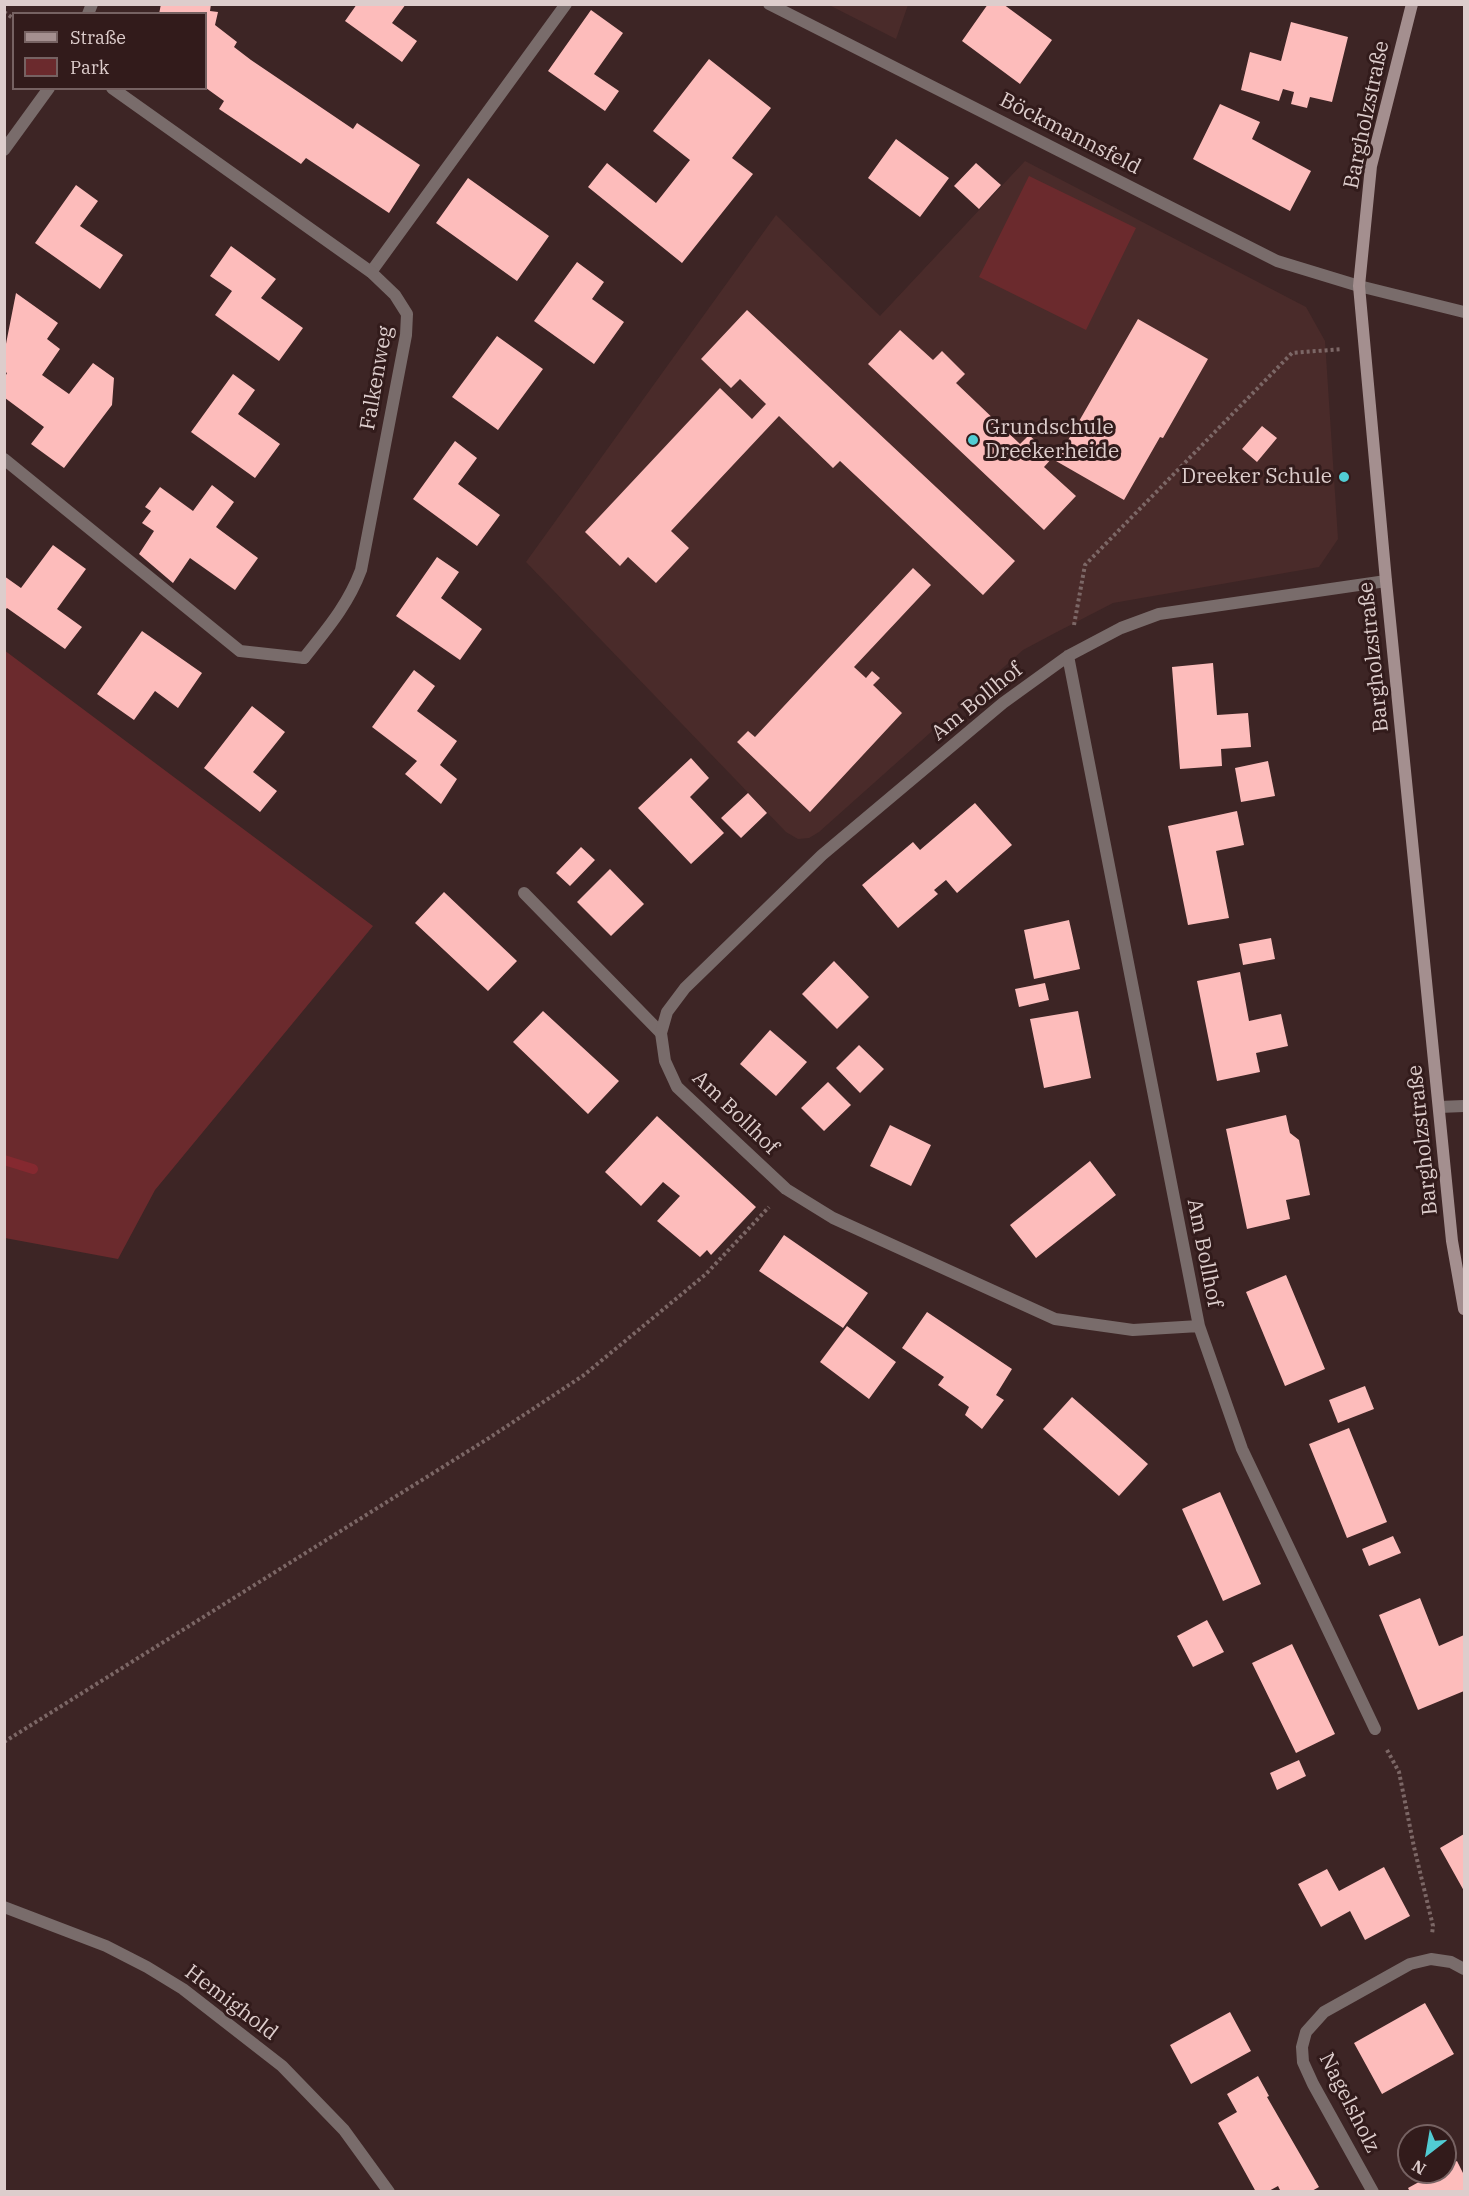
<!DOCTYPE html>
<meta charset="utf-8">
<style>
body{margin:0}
#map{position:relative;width:1469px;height:2196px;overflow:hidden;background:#3d2525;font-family:"IBM Plex Serif",serif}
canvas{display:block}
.frame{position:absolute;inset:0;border:6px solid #ddcdcc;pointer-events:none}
.legend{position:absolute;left:12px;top:12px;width:195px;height:78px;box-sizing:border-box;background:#321b1b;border:2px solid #766262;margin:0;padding:8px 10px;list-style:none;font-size:18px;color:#ddcdcc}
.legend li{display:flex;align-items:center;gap:12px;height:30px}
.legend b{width:30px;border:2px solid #766262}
.north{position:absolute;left:1397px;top:2124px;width:60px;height:60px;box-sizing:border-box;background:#321b1b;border:2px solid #766262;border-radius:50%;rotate:211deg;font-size:16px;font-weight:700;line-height:24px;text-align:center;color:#ddcdcc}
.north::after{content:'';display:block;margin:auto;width:21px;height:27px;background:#51ccd3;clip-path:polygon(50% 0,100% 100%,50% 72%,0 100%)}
</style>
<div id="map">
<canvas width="1469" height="2196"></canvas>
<div class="frame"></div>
<ul class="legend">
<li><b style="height:8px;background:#a48f8f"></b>Straße</li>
<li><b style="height:16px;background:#6b2a2d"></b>Park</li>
</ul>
<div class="north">N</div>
</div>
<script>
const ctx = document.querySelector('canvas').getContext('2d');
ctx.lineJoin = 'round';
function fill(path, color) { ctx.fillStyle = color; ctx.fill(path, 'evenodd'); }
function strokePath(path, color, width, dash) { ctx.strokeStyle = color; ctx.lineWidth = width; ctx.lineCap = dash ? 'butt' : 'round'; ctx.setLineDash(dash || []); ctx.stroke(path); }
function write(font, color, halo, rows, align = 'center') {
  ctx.font = font + ' "IBM Plex Serif",serif'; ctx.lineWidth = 6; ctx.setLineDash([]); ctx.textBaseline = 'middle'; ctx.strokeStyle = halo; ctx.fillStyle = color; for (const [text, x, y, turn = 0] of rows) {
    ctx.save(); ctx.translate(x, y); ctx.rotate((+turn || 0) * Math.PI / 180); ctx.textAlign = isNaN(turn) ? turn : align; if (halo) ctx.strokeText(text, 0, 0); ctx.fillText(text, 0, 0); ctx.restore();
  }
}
const built = new Path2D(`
 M 829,5 L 908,5 L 896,39 Z
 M 1025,161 L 1306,307 L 1325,341 L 1338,539 L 1319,567 L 1113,603 L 1053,634 L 1023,650 L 819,832 L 809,838 L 798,839 L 786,832 L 526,562 L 776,215 L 880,316 Z`);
const green = new Path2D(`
 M 1029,176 L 1136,228 L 1086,330 L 979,277 Z
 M 4,650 L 373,926 L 155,1190 L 118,1259 L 5,1238 Z`);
const stream = new Path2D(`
 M 4,1160 L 33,1169`);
const building = new Path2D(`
 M 161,4 L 211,4 L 210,11 L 218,12 L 215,25 L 237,42 L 234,47 L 251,60 L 353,129 L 357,123 L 420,165 L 389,213 L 306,158 L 301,164 L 219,109 L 224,101 L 206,88 L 206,14 L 159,14 Z
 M 357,4 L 406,4 L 392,23 L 417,41 L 402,62 L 345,21 Z
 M 988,4 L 1003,4 L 1052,40 L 1020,84 L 962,41 Z
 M 591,10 L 623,33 L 594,74 L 619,91 L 605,111 L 548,71 Z
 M 1291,22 L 1348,37 L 1332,102 L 1310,97 L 1307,108 L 1291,104 L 1294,92 L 1283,89 L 1279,101 L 1241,90 L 1250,52 L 1281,61 Z
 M 709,59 L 771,108 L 732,158 L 753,174 L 682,263 L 588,187 L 607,163 L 656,203 L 690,160 L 653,131 Z
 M 1220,104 L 1260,122 L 1252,139 L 1311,171 L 1290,211 L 1193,159 Z
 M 896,139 L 949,178 L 920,217 L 868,178 Z
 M 976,163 L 1001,185 L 979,209 L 954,186 Z
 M 468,178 L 549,236 L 517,281 L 436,223 Z
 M 76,185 L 98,201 L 80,226 L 123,255 L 100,289 L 35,243 Z
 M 231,246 L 276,279 L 261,298 L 303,328 L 279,361 L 215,315 L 232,291 L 210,276 Z
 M 577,262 L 604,282 L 592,299 L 624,322 L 594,364 L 534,321 Z
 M 16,293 L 58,323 L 47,339 L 60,349 L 42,375 L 69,394 L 93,363 L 114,378 L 112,405 L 64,468 L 31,444 L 44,427 L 5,398 L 5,377 L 7,373 L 4,371 L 4,354 Z
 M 747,310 L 1015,561 L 983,595 L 840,461 L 833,468 L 779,416 L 671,531 L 689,548 L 656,583 L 628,557 L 620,566 L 585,532 L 720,388 L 752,419 L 766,404 L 740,379 L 731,388 L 701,359 Z
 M 1138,319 L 1208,359 L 1163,438 L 1160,437 L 1124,500 L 1056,461 Z
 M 900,330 L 933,360 L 942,351 L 965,374 L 956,383 L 1020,444 L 1029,435 L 1053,457 L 1044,467 L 1076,496 L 1044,530 L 868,364 Z
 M 497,336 L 543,369 L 498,430 L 452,397 Z
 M 233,374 L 255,390 L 238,414 L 280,444 L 255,478 L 191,432 Z
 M 1262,426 L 1277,438 L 1257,462 L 1242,449 Z
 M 455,441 L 477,458 L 458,484 L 500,515 L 477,546 L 413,499 Z
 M 212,485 L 234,502 L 216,527 L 258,558 L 235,590 L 190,558 L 173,583 L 139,554 L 154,531 L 142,523 L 151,511 L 145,507 L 160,487 L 193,511 Z
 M 53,545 L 86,569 L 57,609 L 82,627 L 65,649 L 7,608 L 4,611 L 4,576 L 21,588 Z
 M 437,557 L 459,572 L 441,598 L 482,629 L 460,660 L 396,616 Z
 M 913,568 L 931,585 L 854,667 L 866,678 L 872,671 L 880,678 L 873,685 L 902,713 L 810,812 L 737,742 L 748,731 L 755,737 Z
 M 142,631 L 202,673 L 178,708 L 155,691 L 134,720 L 97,694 Z
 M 1213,663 L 1217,715 L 1248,713 L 1251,747 L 1221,749 L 1222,766 L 1180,769 L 1172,667 Z
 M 414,670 L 435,686 L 417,711 L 457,741 L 440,765 L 457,779 L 441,804 L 405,774 L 417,761 L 372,727 Z
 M 252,706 L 285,732 L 253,772 L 277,791 L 260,812 L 204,768 Z
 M 691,758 L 709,778 L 690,797 L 724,833 L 691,864 L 638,808 Z
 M 1268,761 L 1275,796 L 1241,802 L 1235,768 Z
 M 748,793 L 767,813 L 741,838 L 721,818 Z
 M 975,803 L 1012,845 L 957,893 L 946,880 L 934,890 L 938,894 L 898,928 L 862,885 L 913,842 L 920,850 Z
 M 1237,811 L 1244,845 L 1216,851 L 1229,918 L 1188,925 L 1168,826 Z
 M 581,847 L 595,860 L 570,886 L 556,873 Z
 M 610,869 L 644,904 L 611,936 L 577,902 Z
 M 444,892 L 517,961 L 488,991 L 415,923 Z
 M 1069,920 L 1080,969 L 1034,979 L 1024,930 Z
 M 1271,938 L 1275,959 L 1243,965 L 1239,944 Z
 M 834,961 L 869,997 L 837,1029 L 802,994 Z
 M 1240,972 L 1249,1021 L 1281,1014 L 1288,1046 L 1256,1053 L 1260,1072 L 1217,1081 L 1197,981 Z
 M 1045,983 L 1049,1000 L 1019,1007 L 1015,989 Z
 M 543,1011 L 619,1081 L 588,1114 L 513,1042 Z
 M 1078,1011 L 1091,1078 L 1044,1088 L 1030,1019 Z
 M 770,1030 L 807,1062 L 776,1096 L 740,1064 Z
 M 859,1045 L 884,1069 L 860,1093 L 836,1068 Z
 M 828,1082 L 851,1105 L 824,1131 L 801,1108 Z
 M 1286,1115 L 1290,1133 L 1299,1140 L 1310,1195 L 1286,1200 L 1290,1219 L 1247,1229 L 1226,1129 Z
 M 657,1116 L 756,1207 L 711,1255 L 707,1250 L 700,1257 L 657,1221 L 680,1196 L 663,1182 L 641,1206 L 605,1172 Z
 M 890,1125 L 931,1145 L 911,1186 L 870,1166 Z
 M 1090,1161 L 1116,1195 L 1036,1258 L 1010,1225 Z
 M 784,1235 L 868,1293 L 843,1328 L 759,1271 Z
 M 1286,1275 L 1325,1369 L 1285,1386 L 1246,1292 Z
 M 927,1312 L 1012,1369 L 996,1395 L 1004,1400 L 982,1429 L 965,1415 L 969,1407 L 938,1385 L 944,1377 L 902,1348 Z
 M 847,1326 L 896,1362 L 869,1399 L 820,1362 Z
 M 1365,1386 L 1374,1409 L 1338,1423 L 1329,1400 Z
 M 1072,1397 L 1148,1464 L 1119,1496 L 1043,1429 Z
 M 1349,1428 L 1387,1522 L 1347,1538 L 1309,1444 Z
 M 1220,1492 L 1261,1584 L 1223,1601 L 1182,1509 Z
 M 1393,1536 L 1401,1553 L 1369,1566 L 1362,1549 Z
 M 1420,1598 L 1439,1646 L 1464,1635 L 1464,1691 L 1418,1710 L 1379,1615 Z
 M 1207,1620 L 1224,1652 L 1193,1667 L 1177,1636 Z
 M 1292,1644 L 1335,1734 L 1296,1753 L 1252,1663 Z
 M 1299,1760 L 1306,1776 L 1277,1790 L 1270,1773 Z
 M 1464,1834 L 1464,1891 L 1440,1848 Z
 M 1384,1867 L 1410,1916 L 1365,1940 L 1350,1911 L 1321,1927 L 1298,1884 L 1327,1869 L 1339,1891 Z
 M 1425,2003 L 1454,2054 L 1382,2094 L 1354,2043 Z
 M 1230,2012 L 1251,2051 L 1191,2084 L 1170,2045 Z
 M 1258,2076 L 1269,2096 L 1267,2097 L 1319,2187 L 1310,2192 L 1281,2192 L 1278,2186 L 1267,2192 L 1256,2192 L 1218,2123 L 1237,2112 L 1227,2094 Z
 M 1457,2161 L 1464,2175 L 1464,2192 L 1410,2192 L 1408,2188 L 1437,2172 L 1445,2172 L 1445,2167 Z`);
const path = new Path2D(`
 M 4,12 L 14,19
 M 1074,625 L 1085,565 L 1292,353 L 1342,349
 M 4,1742 L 489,1438 L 584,1375 L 706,1274 L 769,1207
 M 1387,1750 L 1399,1772 L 1414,1847 L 1433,1926 L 1432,1934`);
const service = new Path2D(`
 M 371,272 L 566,4
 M 4,459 L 240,651 L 304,658
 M 524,893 L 661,1033`);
const minor = new Path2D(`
 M 769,4 L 1277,261 L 1359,286 L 1464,312
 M 88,14 L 92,4
 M 112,88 L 371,272 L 395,295 L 407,314 L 406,335 L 361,570 C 348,605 327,629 304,658
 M 4,150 L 49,88
 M 1068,656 L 1199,1326
 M 1439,1107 L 1464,1106
 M 1375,1729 L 1242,1449 L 1199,1326 L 1133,1330 L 1055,1319 L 833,1218 L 786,1189 L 677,1087 L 665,1061 L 661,1033 L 667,1012 L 685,988 L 822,855 L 1003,703 L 1068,656 L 1121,628 L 1159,614 L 1386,581
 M 4,1907 L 106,1946 L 147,1967 L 183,1989 L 282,2066 L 344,2130 L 389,2192
 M 1373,2192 L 1313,2084 L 1303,2062 L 1302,2047 L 1306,2032 L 1324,2012 L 1410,1964 L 1431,1959 L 1451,1962 L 1464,1969`);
const secondary = new Path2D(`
 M 1412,4 L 1371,166 L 1359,286 L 1386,581 L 1452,1241 L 1464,1309`);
const markers = [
 [973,440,6,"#51ccd3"],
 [1344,477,6,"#51ccd3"]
];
const streetNames = [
 ["Bargholzstraße",1367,115,-78],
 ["Böckmannsfeld",1070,134,27],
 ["Falkenweg",377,378,-80],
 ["Bargholzstraße",1374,657,-96],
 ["Am Bollhof",977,702,-39],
 ["Am Bollhof",735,1113,44],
 ["Bargholzstraße",1423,1140,-96],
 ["Am Bollhof",1204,1253,79],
 ["Hemighold",231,2003,37],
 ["Nagelsholz",1349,2103,63]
];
const poiNames = [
 ["Grundschule",985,428],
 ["Dreekerheide",985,452],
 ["Dreeker Schule",1332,477,"right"]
];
fill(built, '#4a2b2a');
fill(green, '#6b2a2d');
strokePath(stream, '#852930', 10);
fill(building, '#fdbcbb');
strokePath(path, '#7c6766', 4, [3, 3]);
strokePath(service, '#796c6b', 12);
strokePath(minor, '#796c6b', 12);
strokePath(secondary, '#a48f8f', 12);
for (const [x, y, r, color] of markers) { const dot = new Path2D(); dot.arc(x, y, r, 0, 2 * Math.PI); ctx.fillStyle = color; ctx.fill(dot); strokePath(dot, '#321b1b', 2); }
write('21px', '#ddcdcc', '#321b1b', streetNames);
write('21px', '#ddcdcc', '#321b1b', poiNames, 'left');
</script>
